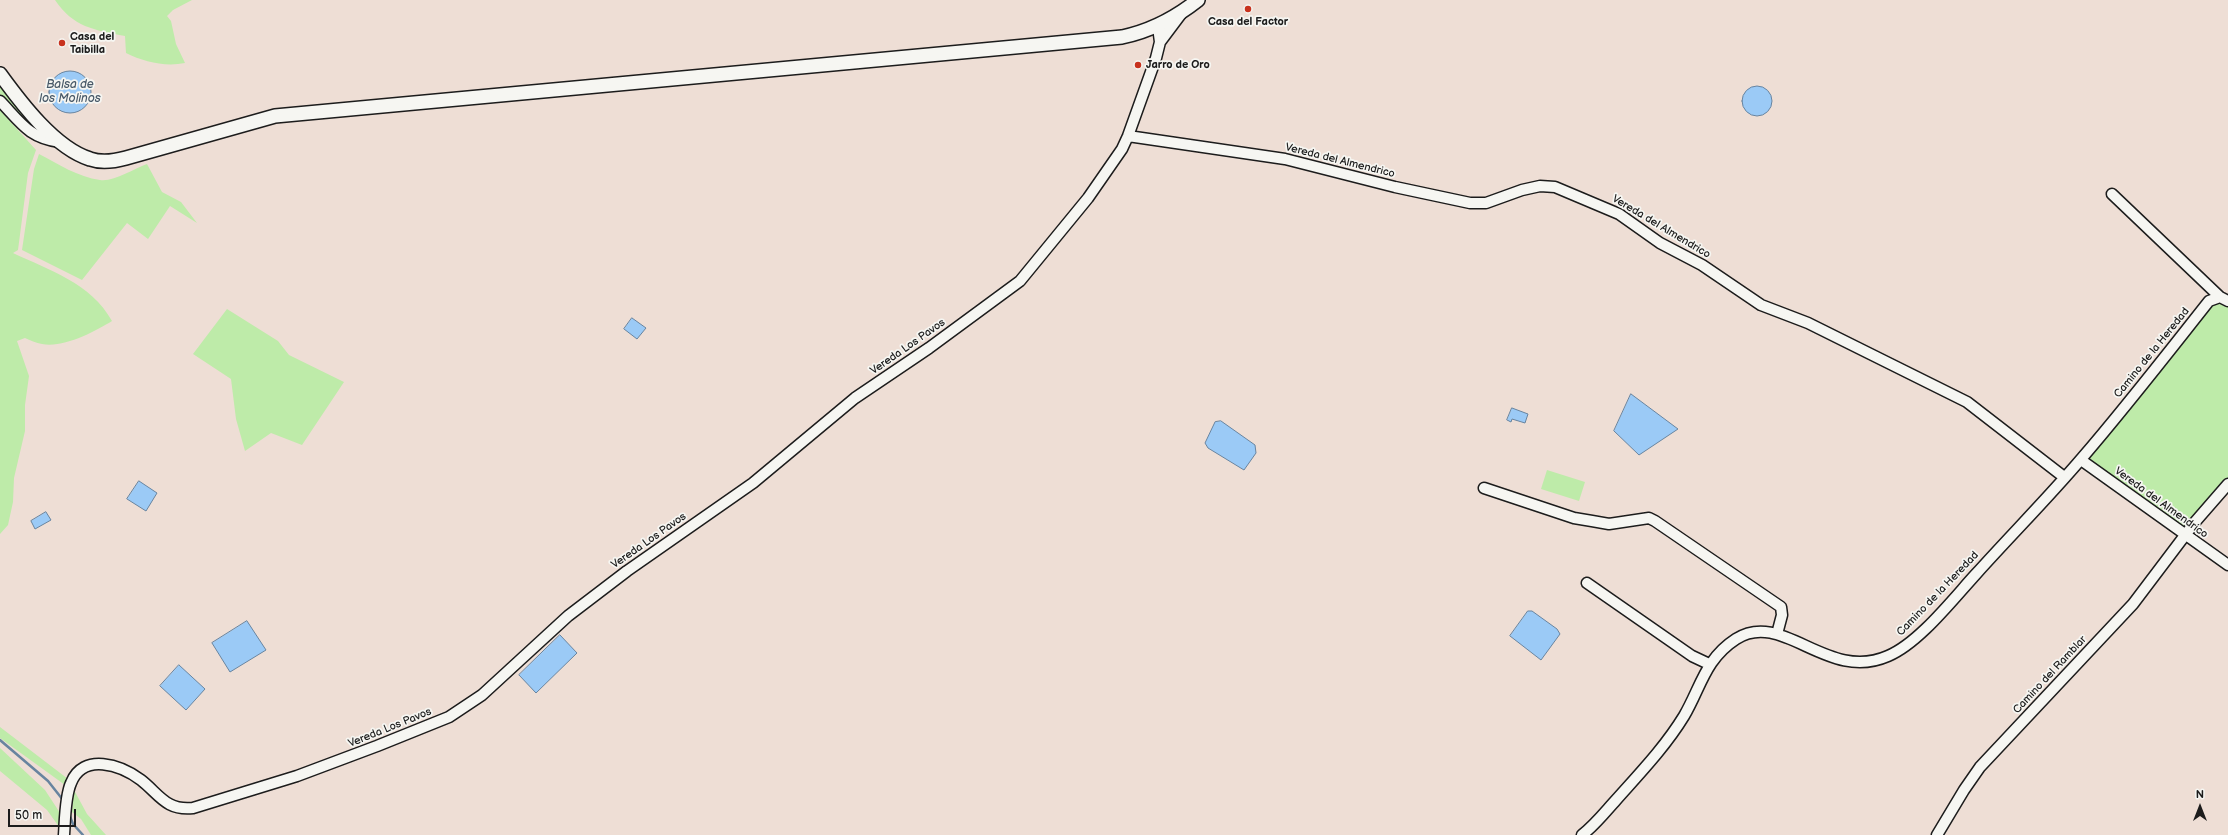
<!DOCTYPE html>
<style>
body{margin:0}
#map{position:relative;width:2228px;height:835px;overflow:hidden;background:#eeded5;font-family:"Balsamiq Sans",sans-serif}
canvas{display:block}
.north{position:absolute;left:2180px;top:787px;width:40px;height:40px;-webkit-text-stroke:3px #f6f6f2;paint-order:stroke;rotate:0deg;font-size:11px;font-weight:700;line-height:16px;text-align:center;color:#1c1c1c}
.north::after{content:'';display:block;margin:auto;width:14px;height:18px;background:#1c1c1c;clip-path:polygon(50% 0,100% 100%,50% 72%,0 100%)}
.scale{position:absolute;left:8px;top:809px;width:68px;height:18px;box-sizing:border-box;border:2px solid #1c1c1c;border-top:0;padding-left:5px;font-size:12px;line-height:14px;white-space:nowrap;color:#1c1c1c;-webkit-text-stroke:3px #f6f6f2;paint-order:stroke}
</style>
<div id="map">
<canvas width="2228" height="835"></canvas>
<div class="north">N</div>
<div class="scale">50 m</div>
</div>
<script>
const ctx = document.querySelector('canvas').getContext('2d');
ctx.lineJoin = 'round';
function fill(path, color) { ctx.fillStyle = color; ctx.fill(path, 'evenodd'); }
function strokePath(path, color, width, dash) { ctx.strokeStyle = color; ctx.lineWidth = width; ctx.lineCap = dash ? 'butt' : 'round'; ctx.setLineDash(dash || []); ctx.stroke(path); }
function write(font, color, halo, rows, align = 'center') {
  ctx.font = font + ' "Balsamiq Sans",sans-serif'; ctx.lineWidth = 3.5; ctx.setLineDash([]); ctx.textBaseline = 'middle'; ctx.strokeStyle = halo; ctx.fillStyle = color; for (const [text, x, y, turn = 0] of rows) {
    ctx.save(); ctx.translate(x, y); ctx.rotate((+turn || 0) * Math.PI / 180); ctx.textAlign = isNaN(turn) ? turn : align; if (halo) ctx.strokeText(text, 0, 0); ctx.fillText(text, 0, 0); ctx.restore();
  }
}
const green = new Path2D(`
 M 55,0 L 192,0 L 173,10 L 167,16 L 171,21 L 176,44 L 185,63 C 165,67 144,62 126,53 L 125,36 C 94,30 73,27 55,0 Z
 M 0,80 L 43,130 L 36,131 L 0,97 Z
 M 0,110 L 36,150 L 28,173 L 18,250 L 13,253 C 49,270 91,283 112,321 C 94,332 64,348 42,344 C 36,343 30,340 25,338 L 17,341 L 29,376 L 25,405 L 25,431 L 14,478 L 13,502 L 8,525 L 0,534 Z
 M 39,154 C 58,164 78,177 100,180 C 114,182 133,169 147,164 L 162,192 L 181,202 L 197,223 L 170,206 L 148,239 L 127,223 L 82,280 L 22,250 L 34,169 Z
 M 2222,302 L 2228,305 L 2228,478 L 2184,530 L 2086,457 L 2213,303 Z
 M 227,309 L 278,341 L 289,355 L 344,382 L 302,445 L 271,433 L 245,451 L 236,419 L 231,379 L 193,354 Z
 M 1547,470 L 1585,482 L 1579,501 L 1541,489 Z
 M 0,727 L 68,779 L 65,785 L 0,738 Z
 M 0,748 L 45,790 L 62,816 L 62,831 L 47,810 L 0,771 Z
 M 74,790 L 87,814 L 106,835 L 91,835 L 81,819 L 72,812 Z`);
const water = new Path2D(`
 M49 92a21 21 0 1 1 42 0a21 21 0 1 1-42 0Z
 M1742 101a15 15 0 1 1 30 0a15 15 0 1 1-30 0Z
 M 632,318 L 646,328 L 637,339 L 624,329 Z
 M 1631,394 L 1678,429 L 1639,455 L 1614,431 Z
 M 1512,408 L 1528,414 L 1525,423 L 1512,419 L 1511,422 L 1507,420 Z
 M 1221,421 L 1255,445 L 1256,453 L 1244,470 L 1208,448 L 1205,443 L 1215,422 Z
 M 139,481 L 157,493 L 146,511 L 127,499 Z
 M 46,512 L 51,520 L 35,529 L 31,521 Z
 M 1528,611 L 1532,611 L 1557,629 L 1560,634 L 1541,660 L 1510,636 Z
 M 247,621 L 266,650 L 230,672 L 212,643 Z
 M 560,635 L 577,653 L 536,693 L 519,675 Z
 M 179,665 L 205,689 L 186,710 L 160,686 Z`);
const stream = new Path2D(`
 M 0,740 L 48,781 L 63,800
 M 69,814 L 73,824 L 83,835`);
const minor = new Path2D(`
 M 1160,42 L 1181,14
 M 0,101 C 21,123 29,138 60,142
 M 1128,136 L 1285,159 L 1395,187 L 1470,203 L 1486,203 L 1522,190 L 1540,186 L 1555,187 L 1619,214 L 1660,243 L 1702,265 L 1761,305 L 1808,323 L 1967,402 L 2064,477
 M 2112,194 L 2220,297
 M 2081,460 L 2228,565
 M 1484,488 L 1574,518 L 1592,521 L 1609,524 L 1649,518 L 1655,521 L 1781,607 L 1782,615 L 1777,634
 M 1587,583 L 1692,656 L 1709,664
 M 64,835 C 65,821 65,796 71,783 C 83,752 121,765 141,780 C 159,794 166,811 193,808 L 297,776 L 377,746 L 449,717 L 482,695 L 568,616 L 627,571 L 753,483 L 855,398 L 929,348 L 1020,281 L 1088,198 L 1122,149 L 1128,136 L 1156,58 L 1160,42 L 1158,27
 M 1582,835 C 1595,825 1605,812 1616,800 C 1640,773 1665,747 1684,716 C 1701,687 1705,659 1736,639 C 1783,609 1827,683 1888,656 C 1919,643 1953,599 1976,574 C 2011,535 2048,498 2082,458 C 2126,407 2167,354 2209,301 L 2220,297 L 2228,301
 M 1937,835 L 1964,790 L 1980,767 L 2133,604 L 2195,522 L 2228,484`);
const major = new Path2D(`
 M 0,74 C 21,103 55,148 90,159 C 101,163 115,161 126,158 L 275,116 L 1122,37 C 1151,31 1174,19 1198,0`);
const markers = [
 [1248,9,4,"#c8321e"],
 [62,43,4,"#c8321e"],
 [1138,65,4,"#c8321e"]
];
const poiNames = [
 ["Casa del Factor",1248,22,"center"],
 ["Casa del",70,37],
 ["Taibilla",70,50],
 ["Jarro de Oro",1146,65]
];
const streetNames = [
 ["Vereda del Almendrico",1340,161,14],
 ["Vereda del Almendrico",1661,227,31],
 ["Vereda Los Pavos",908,347,-35],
 ["Camino de la Heredad",2152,353,-51],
 ["Vereda del Almendrico",2161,503,36],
 ["Vereda Los Pavos",649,541,-35],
 ["Camino de la Heredad",1938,594,-46],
 ["Camino del Ramblar",2050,675,-47],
 ["Vereda Los Pavos",390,728,-22]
];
const waterNames = [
 ["Balsa de",70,85],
 ["los Molinos",70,99]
];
fill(green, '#beeba9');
fill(water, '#9bcaf6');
strokePath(water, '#68849f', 1);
strokePath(stream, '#68849f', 2.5);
strokePath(minor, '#1c1c1c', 13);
strokePath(major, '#1c1c1c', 16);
strokePath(minor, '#f6f6f2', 10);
strokePath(major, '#f6f6f2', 13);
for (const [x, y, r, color] of markers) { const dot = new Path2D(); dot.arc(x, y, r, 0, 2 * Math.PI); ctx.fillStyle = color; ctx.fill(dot); strokePath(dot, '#f6f6f2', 1.5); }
write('bold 11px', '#1c1c1c', '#f6f6f2', poiNames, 'left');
write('11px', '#1c1c1c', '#f6f6f2', streetNames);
write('italic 12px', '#485968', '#f6f6f2', waterNames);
</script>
